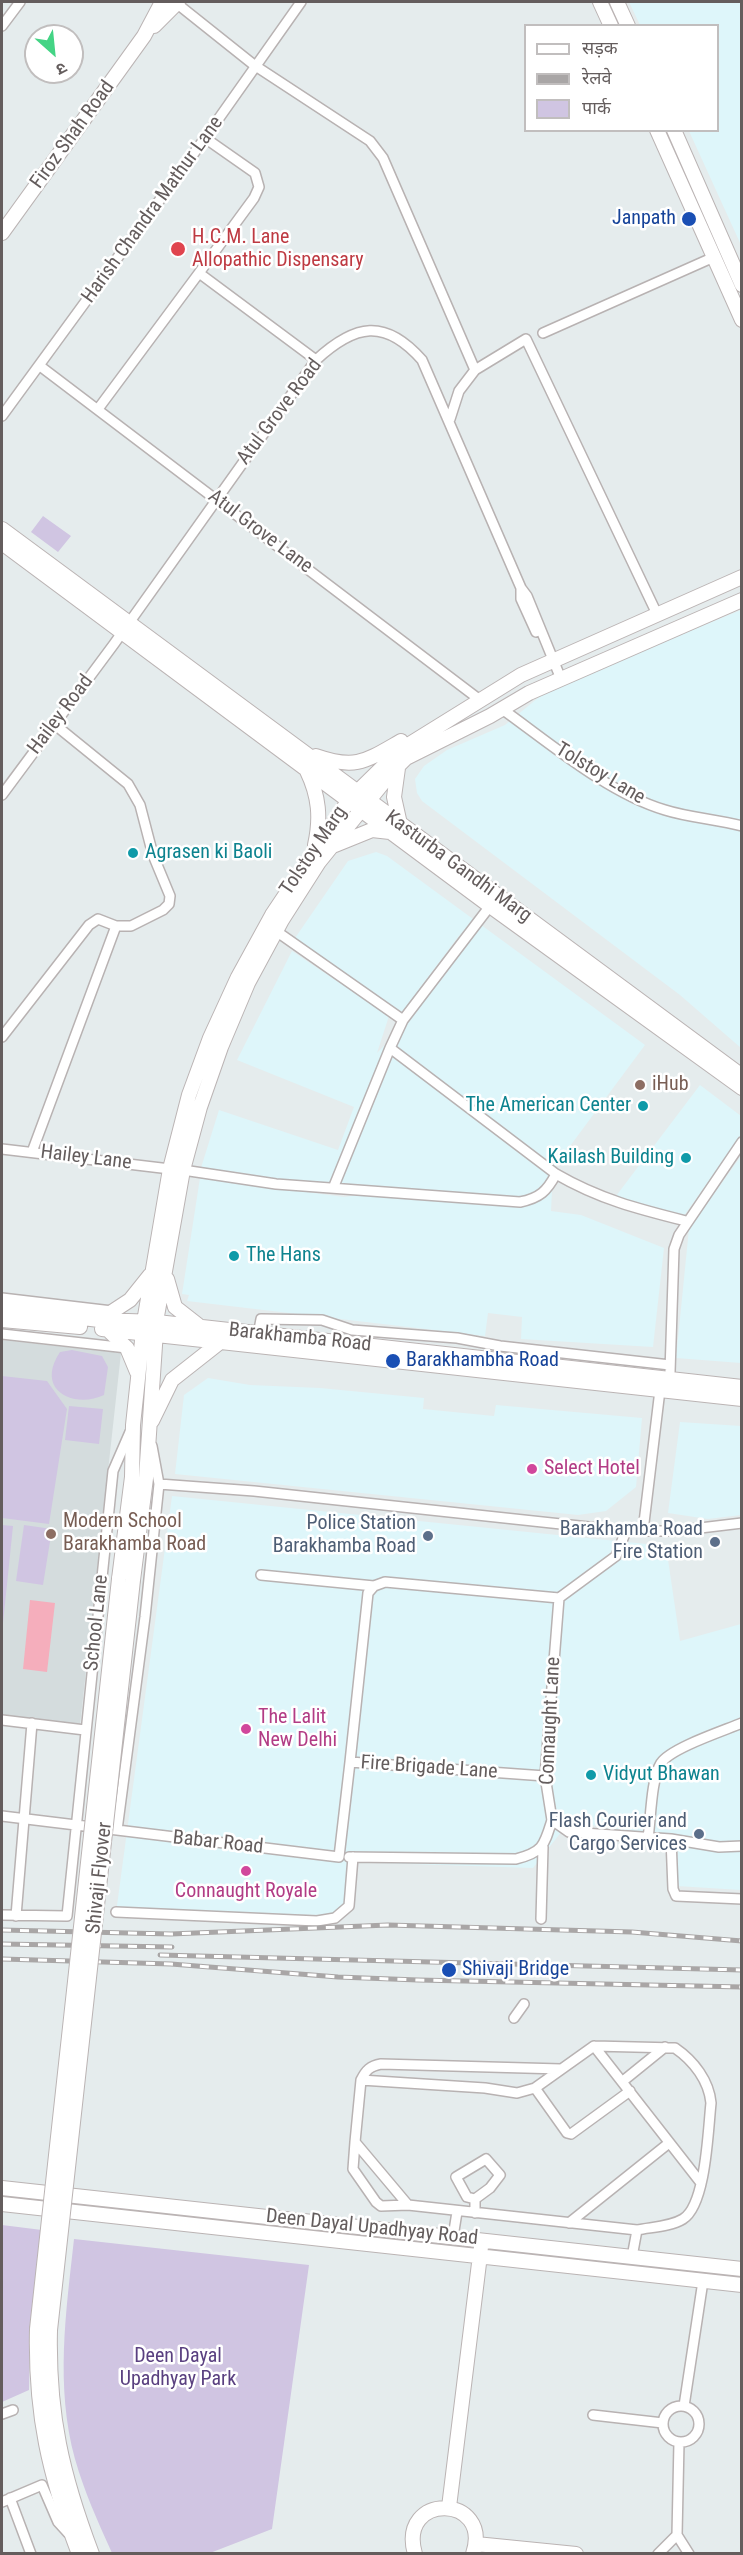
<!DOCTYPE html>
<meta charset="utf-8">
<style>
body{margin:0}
#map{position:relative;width:743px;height:2555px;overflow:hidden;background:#e5eced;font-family:"Roboto Condensed","Noto Sans Devanagari",sans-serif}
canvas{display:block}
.frame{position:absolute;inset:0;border:3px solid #645d5d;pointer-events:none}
.legend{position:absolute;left:524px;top:24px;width:195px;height:108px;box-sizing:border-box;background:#fff;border:2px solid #c1bebe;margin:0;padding:8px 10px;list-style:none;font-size:18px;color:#645d5d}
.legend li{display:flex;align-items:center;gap:12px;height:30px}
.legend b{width:30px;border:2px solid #c1bebe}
.north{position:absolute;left:24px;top:24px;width:60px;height:60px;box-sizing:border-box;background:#fff;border:2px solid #c1bebe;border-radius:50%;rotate:153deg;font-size:16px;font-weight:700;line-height:24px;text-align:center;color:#645d5d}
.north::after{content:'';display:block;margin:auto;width:21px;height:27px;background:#44d485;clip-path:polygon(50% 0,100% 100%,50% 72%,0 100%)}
</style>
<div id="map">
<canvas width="743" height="2555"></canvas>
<div class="frame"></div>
<ul class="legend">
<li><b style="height:8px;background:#fff"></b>सड़क</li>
<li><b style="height:8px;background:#a9a6a6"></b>रेलवे</li>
<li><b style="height:16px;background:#d0c5e2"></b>पार्क</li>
</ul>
<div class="north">उ</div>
</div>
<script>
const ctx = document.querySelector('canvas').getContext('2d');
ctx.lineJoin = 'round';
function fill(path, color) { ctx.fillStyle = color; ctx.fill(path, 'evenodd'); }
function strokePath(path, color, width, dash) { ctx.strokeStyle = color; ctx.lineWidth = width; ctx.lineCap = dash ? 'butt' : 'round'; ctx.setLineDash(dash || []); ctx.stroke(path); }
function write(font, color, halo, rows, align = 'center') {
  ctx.font = font + ' "Roboto Condensed",sans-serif'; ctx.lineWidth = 5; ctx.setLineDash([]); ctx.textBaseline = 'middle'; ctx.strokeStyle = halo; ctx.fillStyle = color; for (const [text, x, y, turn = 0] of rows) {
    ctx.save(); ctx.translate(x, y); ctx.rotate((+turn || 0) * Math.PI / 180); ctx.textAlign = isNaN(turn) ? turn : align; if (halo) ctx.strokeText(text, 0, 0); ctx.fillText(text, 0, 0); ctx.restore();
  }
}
const commercial = new Path2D(`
 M 629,2 L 741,2 L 741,245 L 689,131 L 718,130 L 718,26 L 640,25 Z
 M 741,610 L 741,1048 L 680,995 L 422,801 L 417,793 L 415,779 L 424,766 L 447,750 L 505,725 L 549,689 Z
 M 376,852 L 387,856 L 645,1045 L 553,1169 L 551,1211 L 581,1215 L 664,1248 L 653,1347 L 521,1339 L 522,1317 L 488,1313 L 485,1336 L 187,1301 L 189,1295 L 182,1294 L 200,1178 L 344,1197 L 405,1188 L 328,1184 L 200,1171 L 219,1110 L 338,1150 L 354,1107 L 237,1060 L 292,951 L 389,1016 L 377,1053 L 404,1025 L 464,929 L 402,1012 L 293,941 L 348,861 Z
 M 700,1085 L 741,1116 L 741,1136 L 683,1217 L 616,1196 Z
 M 741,1156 L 741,1363 L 676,1358 L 689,1229 Z
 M 208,1378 L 250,1385 L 320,1388 L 424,1398 L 423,1409 L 494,1416 L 496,1405 L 642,1418 L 636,1487 L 606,1511 L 578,1515 L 175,1474 L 184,1395 Z
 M 680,1422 L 741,1426 L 741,1515 L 708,1519 L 668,1513 Z
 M 172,1496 L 666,1546 L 680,1641 L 741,1624 L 741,1840 L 710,1842 L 569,1822 L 533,1868 L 350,1862 L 347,1905 L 336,1915 L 116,1913 Z
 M 678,1846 L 741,1849 L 741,1890 L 677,1886 Z`);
const education = new Path2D(`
 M 2,1340 L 121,1353 L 80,1725 L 2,1716 Z`);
const green = new Path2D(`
 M 43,516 L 71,536 L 58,552 L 31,532 Z
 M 72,1350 L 102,1356 L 108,1367 L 104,1395 C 75,1409 34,1391 60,1352 Z
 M 2,1376 L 47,1381 L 67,1409 L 49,1524 L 2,1518 Z
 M 69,1406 L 103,1409 L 99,1444 L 65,1440 Z
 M 2,1525 L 13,1526 L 2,1633 Z
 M 24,1525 L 52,1529 L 43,1585 L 16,1581 Z
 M 2,2225 L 42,2230 L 30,2341 L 29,2390 L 2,2402 Z
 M 74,2239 L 309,2265 L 272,2529 L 210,2553 L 112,2553 C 98,2522 84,2491 75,2459 C 55,2386 66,2312 74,2239 Z`);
const water = new Path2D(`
 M 30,1600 L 55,1603 L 47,1672 L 23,1669 Z`);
const street = new Path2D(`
 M 175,2 L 254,65 L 370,141 L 383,158 L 475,370 L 459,391 L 450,419
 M 2,26 L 20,2
 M 205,138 L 255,173 L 259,187 L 254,198 L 199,273 L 316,360
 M 543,333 L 714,257
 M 40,366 L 480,700
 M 475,370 L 526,339 L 657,614
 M 98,409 L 199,273
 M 2,416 L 205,138 L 301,2
 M 521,589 L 521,599 L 536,632
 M 502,709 C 551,744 608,793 665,810 C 690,818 717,819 742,826
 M 54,724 L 128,784 L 140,805 L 153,855 L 170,896 L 169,904 L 163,910 L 131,926 L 116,926
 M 2,795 L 114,644 L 316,360 C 355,324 385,318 422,360 L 521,588 L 527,596 L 561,679
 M 276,931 L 403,1020 L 490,906
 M 2,1037 L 89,925 L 98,919 L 116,926 L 32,1152
 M 390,1048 L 403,1020
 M 2,1149 L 170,1169
 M 183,1170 L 276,1184 L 520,1202 C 540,1198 547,1191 556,1174 C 599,1199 638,1209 686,1221
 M 334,1186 L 390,1048 L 556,1174
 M 2,1298 L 112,1311
 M 2,1334 L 127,1348
 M 258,1335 L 261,1319 L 322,1320 L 352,1330 L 457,1338 L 500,1346 L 670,1365
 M 670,1372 L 674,1249 L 679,1235 L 742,1142
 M 159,1484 L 254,1491 L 626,1531 L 675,1531 L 742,1523
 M 626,1531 L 616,1556 L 559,1598 L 545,1776 L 552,1820 L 569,1832 L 671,1839 L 719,1847 L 742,1846
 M 643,1531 L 660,1390
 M 261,1575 L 374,1586 L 385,1582 L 559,1598
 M 374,1586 L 368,1593 L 350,1762 L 545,1776
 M 2,1720 L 85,1730
 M 2,1816 L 339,1857 L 350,1762
 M 117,1830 L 145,1617 L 159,1484 L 152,1446
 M 648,1838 C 651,1818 651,1779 661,1763 C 671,1748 723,1731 742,1723
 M 671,1839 L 673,1889 L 676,1896 L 742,1899
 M 349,1857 L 516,1859 C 543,1852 544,1846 552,1820
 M 116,1912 L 317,1921 L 335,1918 L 349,1906 L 353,1857
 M 2,1915 L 67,1916 L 113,1471 L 130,1432
 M 16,1916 L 32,1723
 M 541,1919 L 543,1847
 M 514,2018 L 524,2004
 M 594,2046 L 701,2183
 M 561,2069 L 381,2064 C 370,2066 366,2070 361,2080 L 355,2142 L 408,2205 L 637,2230
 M 361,2080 L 485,2088 L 517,2093 L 535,2088 L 594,2046 L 675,2048 C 694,2061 709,2081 711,2103 C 708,2130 706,2205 683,2219 C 670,2227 651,2227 637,2230 L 632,2257
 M 623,2081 L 665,2047
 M 535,2088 L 567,2133 L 571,2134 L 630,2091
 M 355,2142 L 353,2169 L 376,2202 L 381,2206 L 408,2205
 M 475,2199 L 467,2197 L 456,2177 L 486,2159 L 500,2175 L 490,2188 L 475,2199 L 475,2213
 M 569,2223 L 669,2143
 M 453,2237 L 457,2212
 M 684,2406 L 703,2281
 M663 2424a18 18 0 1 1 36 0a18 18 0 1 1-36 0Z
 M 2,2414 L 13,2410
 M 593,2415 L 663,2423
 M 10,2498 L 31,2554
 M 2,2502 L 42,2485 L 58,2522 L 68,2533
 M 677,2535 L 679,2442
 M 658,2554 L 677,2535 L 689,2554`);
const secondary = new Path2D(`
 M 600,2 L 611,26
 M 617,2 L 628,26
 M 154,26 L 178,2
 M 657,130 L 742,320
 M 674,130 L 742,285
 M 2,233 L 144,36 L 162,2
 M 2,529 L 742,1076
 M 2,543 L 490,906 L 742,1088
 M 316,756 C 356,770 366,761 401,741
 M 398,768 L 394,797 L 400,824
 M 307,771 C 319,796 321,818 315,845
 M 335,845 L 372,830 L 390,832
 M 167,1279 L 175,1307 L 198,1325
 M 2,1308 L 99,1320 L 157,1322 L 742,1387
 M 101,1319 L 130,1300 L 150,1275
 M 2,1320 L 80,1327
 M 102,1329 L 742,1399
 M 108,1330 L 127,1348 L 137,1372
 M 152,1421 L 172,1380 L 219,1343
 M 119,1579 L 132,1477 L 133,1425 L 144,1322 L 170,1169 L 189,1095 L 210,1038 L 238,977 L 272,915 L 349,800 L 400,750 L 521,675 L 742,577
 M 133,1580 L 146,1478 L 157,1316 L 183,1170 L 200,1107 L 221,1047 L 248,983 L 282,920 L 319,862 L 391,773 L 406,758 L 490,716 L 529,693 L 742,600
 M 2,2188 L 742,2269
 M 2,2204 L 742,2285
 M 37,2329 C 35,2413 49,2475 79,2554
 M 50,2330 C 48,2414 62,2475 92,2554
 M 449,2507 L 481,2247
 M 476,2544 L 576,2554
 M 415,2554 C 397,2492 493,2494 473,2554`);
const rail = new Path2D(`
 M 2,1930 L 171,1934 L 388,1925 L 632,1932 L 742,1941
 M 2,1944 L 172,1947
 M 160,1955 L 742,1970
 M 2,1959 L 171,1964 L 338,1977 L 418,1980 L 742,1987`);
const secondaryBridge = new Path2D(`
 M 37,2329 L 119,1579
 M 50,2330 L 133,1580`);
const markers = [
 [689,219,8,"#1a4fb4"],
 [178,249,8,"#e0444e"],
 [133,853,6,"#0f9aa8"],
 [640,1085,6,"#8d6e63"],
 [643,1106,6,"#0f9aa8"],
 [686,1158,6,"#0f9aa8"],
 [234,1256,6,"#0f9aa8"],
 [393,1361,8,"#1a4fb4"],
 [532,1469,6,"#d1479c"],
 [51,1534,6,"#8d6e63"],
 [428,1536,6,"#5c6f8a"],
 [715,1542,6,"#5c6f8a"],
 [246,1729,6,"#d1479c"],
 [591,1775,6,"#0f9aa8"],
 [699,1834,6,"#5c6f8a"],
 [246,1871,6,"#d1479c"],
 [449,1970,8,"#1a4fb4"]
];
const streetNames = [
 ["Firoz Shah Road",73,135,-54],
 ["Harish Chandra Mathur Lane",153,210,-54],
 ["Atul Grove Road",280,412,-53],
 ["Atul Grove Lane",260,532,37],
 ["Hailey Road",61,715,-53],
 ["Tolstoy Lane",600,774,31],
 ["Tolstoy Marg",314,851,-56],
 ["Kasturba Gandhi Marg",458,867,36],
 ["Hailey Lane",86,1158,7],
 ["Barakhamba Road",300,1338,6],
 ["School Lane",97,1623,-84],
 ["Connaught Lane",551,1721,-87],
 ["Fire Brigade Lane",429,1768,4],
 ["Babar Road",218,1843,6],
 ["Shivaji Flyover",100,1878,-84],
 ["Deen Dayal Upadhyay Road",372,2228,6]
];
const transitNames = [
 ["Janpath",676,219,"right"],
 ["Barakhambha Road",406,1361],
 ["Shivaji Bridge",462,1970]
];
const healthNames = [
 ["H.C.M. Lane",192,238],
 ["Allopathic Dispensary",192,261]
];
const cultureNames = [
 ["Agrasen ki Baoli",145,853],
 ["The American Center",631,1106,"right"],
 ["Kailash Building",674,1158,"right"],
 ["The Hans",246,1256],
 ["Vidyut Bhawan",603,1775]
];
const educationNames = [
 ["iHub",652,1085],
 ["Modern School",63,1522],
 ["Barakhamba Road",63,1545]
];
const hotelNames = [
 ["Select Hotel",544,1469],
 ["The Lalit",258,1718],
 ["New Delhi",258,1741],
 ["Connaught Royale",246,1892,"center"]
];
const serviceNames = [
 ["Police Station",416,1524],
 ["Barakhamba Road",416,1547],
 ["Barakhamba Road",703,1530],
 ["Fire Station",703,1553],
 ["Flash Courier and",687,1822],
 ["Cargo Services",687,1845]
];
const parkNames = [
 ["Deen Dayal",178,2357],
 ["Upadhyay Park",178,2380]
];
fill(commercial, '#def6fa');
fill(education, '#d4dcdd');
fill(green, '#d0c5e2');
fill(water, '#f5aebc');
strokePath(street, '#b8b2b2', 12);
strokePath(secondary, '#bbb4b4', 16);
strokePath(street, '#fff', 9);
strokePath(secondary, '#fff', 14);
strokePath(rail, '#a9a6a6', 5);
strokePath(rail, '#fff', 3, [9]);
strokePath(secondaryBridge, '#bbb4b4', 16, []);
strokePath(secondaryBridge, '#fff', 14);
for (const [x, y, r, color] of markers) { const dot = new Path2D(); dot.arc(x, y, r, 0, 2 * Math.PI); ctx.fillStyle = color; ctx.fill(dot); strokePath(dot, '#fff', 2); }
write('20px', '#645d5d', '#fff', streetNames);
write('20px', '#164399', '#fff', transitNames, 'left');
write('20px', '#be3a42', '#fff', healthNames, 'left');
write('20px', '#0d838f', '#fff', cultureNames, 'left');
write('20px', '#785e54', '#fff', educationNames, 'left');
write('20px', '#b23c85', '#fff', hotelNames, 'left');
write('20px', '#4e5e75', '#fff', serviceNames, 'right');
write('20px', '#5a4080', '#fff', parkNames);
</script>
